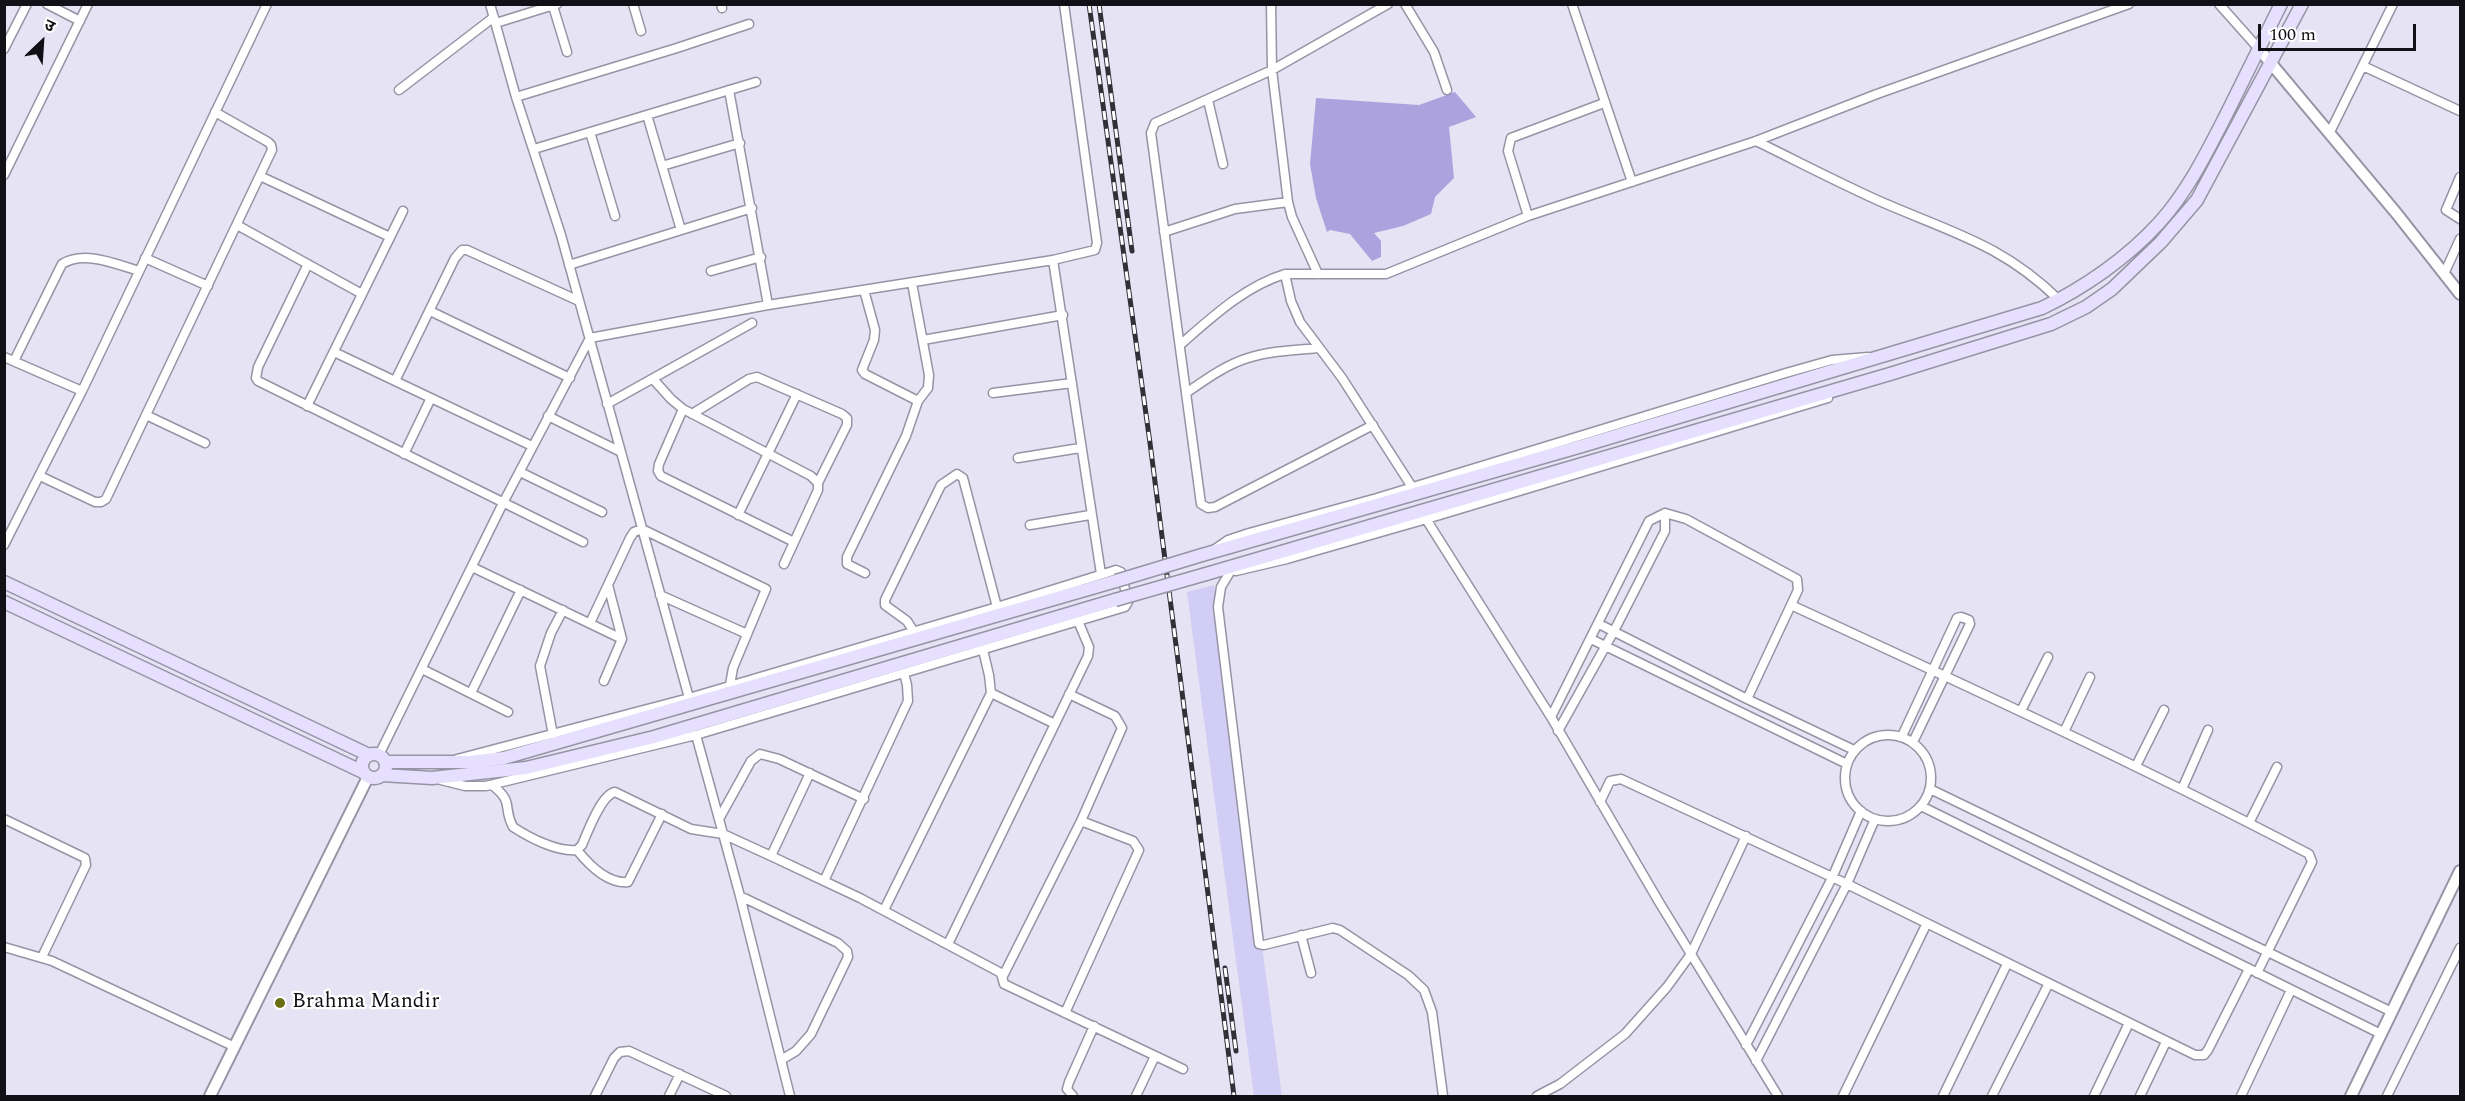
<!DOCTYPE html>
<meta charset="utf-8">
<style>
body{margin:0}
#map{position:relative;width:2465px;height:1101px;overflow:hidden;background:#e5e3f4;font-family:Spectral,"Noto Sans Devanagari",serif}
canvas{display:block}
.frame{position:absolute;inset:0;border:6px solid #111016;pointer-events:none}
.north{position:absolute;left:12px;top:12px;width:60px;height:60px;-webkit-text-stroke:4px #fff;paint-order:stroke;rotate:25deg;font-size:16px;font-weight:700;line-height:24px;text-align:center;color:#111016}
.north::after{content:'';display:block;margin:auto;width:21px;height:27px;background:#111016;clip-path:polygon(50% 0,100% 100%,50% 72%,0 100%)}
.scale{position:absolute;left:2258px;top:24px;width:158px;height:27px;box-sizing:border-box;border:3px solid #111016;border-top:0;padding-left:8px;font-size:18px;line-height:21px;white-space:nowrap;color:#111016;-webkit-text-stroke:4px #fff;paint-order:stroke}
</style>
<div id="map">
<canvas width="2465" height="1101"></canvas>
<div class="frame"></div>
<div class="north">उ</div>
<div class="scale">100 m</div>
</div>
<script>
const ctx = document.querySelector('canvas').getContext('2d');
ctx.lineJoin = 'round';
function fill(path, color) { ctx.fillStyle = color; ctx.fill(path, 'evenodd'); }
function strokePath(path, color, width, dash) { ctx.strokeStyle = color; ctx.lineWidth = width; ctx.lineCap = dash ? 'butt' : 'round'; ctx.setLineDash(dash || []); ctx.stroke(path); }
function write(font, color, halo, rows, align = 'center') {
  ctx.font = font + ' Spectral,serif'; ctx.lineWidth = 4.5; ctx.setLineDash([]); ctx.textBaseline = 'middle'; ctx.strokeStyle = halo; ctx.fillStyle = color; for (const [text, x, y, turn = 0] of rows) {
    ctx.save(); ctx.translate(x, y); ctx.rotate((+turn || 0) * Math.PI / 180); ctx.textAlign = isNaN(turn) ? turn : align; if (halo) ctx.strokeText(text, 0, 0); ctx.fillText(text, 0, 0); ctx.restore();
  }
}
const green = new Path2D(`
 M 1214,585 L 1282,1096 L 1254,1096 L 1187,592 Z`);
const water = new Path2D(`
 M 1455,92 L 1476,117 L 1449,127 L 1454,178 L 1435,197 L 1431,214 L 1403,226 L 1374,233 L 1381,241 L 1381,257 L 1372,261 L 1350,234 L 1330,230 L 1327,232 L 1316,198 L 1310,164 L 1316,98 L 1419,105 Z`);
const minor = new Path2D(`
 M 47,4 L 80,21
 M 490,4 L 516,97 L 561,235 L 689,698
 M 633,4 L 641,31
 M 721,4 L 722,8
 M 1271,4 L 1272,70 L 1288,202 L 1292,217 L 1318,274
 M 1405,4 L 1434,52 L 1447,90
 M 1572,4 L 1632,182
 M 2219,4 L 2259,49
 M 553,6 L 567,52
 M 496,23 L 557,4
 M 4,49 L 27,4
 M 2363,66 L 2460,111
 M 399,90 L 494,17
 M 729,90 L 768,305
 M 516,97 L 677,48 L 749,24
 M 1208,100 L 1223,164
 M 647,115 L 681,230
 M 590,132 L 615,216
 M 2330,132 L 2393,4
 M 1756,141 C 1799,162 1841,184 1884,203 C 1953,233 2003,245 2059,300
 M 534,149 L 756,82
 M 662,166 L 740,143
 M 4,175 L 88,4
 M 260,176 L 390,237
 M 2460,177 L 2446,210 L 2460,219
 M 1528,216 L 1508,151 L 1511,138 L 1604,103
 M 237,225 L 362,294
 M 1164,232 L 1235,209 L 1288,202
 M 145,258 L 208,286
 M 1053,260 L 1101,574
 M 308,264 L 258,367 L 256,378 L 258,381 L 583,542
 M 569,265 L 752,208
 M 711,271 L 761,257
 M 1285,274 L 1291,301 L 1300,322 L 1342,378 L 1412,487
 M 2444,274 L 2460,239
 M 912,283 L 929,375 L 928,388 L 918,401
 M 864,290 L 875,330 L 874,340 L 862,370 L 865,374 L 918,401 L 906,436 L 847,557 L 847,564 L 865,573
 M 430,311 L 570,378
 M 923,340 L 1063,315
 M 1180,345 C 1211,318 1245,286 1285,274 L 1386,274 L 1528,216 L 1756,141 L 1877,94 L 2129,4
 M 334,352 L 532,446
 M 4,357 L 82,391
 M 14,361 L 62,264 C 84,250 116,264 139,271
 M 653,379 L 671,399 L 683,409 L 811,476 L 818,483 L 818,490 L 784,564
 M 395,381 L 455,258 L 462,250 L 467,250 L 579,301
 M 993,393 L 1072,383
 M 1186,393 C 1205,380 1225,365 1248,358 C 1270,351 1295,350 1318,348
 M 607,404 L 752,323
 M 307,406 L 403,211
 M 683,409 L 659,464 L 658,471 L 661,476 L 794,542
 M 692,414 L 749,379 L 757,377 L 842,414 L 847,418 L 847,425 L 818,483
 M 146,415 L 205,443
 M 548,416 L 619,451
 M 1373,425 L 1215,507 L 1208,508 L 1201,504 L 1151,133 L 1155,123 L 1272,70 L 1388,4
 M 404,454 L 431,398
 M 1018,458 L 1080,448
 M 520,472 L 602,512
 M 40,476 L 95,502 L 101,502 L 106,499 L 272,150 L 271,145 L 268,142 L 215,112
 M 738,515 L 797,394
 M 1426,519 L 1551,717 L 1659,902 L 1778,1096
 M 1030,525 L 1090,515
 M 4,545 L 82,391 L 267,4
 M 1215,549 L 1228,540 L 1249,533 L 1377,498 L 1786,373 L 1832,360 L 1868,357
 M 472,567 L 622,639
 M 1236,571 L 1287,559 L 1430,518 L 1828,398
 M 1230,572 L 1221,587 L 1218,607 L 1259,944 L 1264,945 L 1333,928 L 1340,930 L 1408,975 L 1424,990 L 1432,1012 L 1443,1096
 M 660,595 L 747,634
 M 1791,605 C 1965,685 2139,765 2309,854 L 2312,862 L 2257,973
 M 590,623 L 630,538 L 634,532 L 642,529 L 766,589 L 733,668 L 730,685
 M 1599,624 L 1747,699 L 1854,750
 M 914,632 L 907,621 L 885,605 L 885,600 L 941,485 L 957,474 L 963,478 L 997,607
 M 1591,639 L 1847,764
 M 422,669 L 508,712
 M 604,681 L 622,639 L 608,585
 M 471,693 L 521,590
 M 991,693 L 1055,724
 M 2021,711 L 2048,657
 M 1551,717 L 1649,521 L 1665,513 L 1686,519 L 1797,579 L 1798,590 L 1791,605 L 1747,699
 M 1558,731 L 1614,631 L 1665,531 L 1665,513
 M 2064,732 L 2090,677
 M1845 778a43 43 0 1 1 86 0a43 43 0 1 1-86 0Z
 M 553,735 L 540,666 L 551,633 L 563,610
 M 696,735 L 740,896 L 790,1096
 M 1902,736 L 1957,618 L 1961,617 L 1969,620 L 1970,624 L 1913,742
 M 379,755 L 503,503 L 590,338 L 768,305 L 1053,260 L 1095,250 L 1097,243 L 1064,4
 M 2136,766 L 2164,710
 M 441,780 L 465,786 L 486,786 L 696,735 L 1125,607 L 1128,602 L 1121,572 L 1116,570 L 997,607 L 689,698 L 457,759
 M 492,785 C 515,803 502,806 513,827 C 530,838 557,852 577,850 L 582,845 C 588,831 601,795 615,792 L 691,829 L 723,834 L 771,856 L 860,898 L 1001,973 L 1004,984 L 1183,1069
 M 1930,789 L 2392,1012
 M 2182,789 L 2208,730
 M 1600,802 L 1610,781 L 1621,779 L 1847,884 L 2195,1055 L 2204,1055 L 2208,1050 L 2249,969
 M 1921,806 L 2381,1034
 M 4,819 L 85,858 L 86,865 L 42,957
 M 719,819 L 751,761 L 760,754 L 779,759 L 864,799
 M 2249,823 L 2277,767
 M 577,850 C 589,865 608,884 628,882 L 662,814
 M 771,856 L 810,773
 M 824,881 L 908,701 L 907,685 L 904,673
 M 740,896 L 838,943 L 847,951 L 848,957 L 811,1034 L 796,1051 L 781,1060
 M 884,910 L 991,693 L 989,675 L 983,650
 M 1301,935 L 1311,973
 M 948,944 L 1088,656 L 1089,647 L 1078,621
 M 4,947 L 52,961 L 235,1047
 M 1003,976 L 1081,821 L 1122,728 L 1115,716 L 1069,694
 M 1065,1013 L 1139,850 L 1133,841 L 1081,821
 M 1746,1045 L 1832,878 L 1861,811
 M 1756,1061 L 1847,884 L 1875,819
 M 595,1096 L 614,1058 L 620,1052 L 629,1051 L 726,1096
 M 669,1096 L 680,1074
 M 1073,1096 L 1067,1089 L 1069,1082 L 1094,1026
 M 1136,1096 L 1155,1056
 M 1537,1096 L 1560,1084 L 1625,1034 L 1667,987 L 1691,954 L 1746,836
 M 1843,1096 L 1926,925
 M 1943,1096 L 2007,964
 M 1992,1096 L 2049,983
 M 2094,1096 L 2129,1023
 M 2140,1096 L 2166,1042
 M 2241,1096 L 2291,990
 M 2387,1096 L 2460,948`);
const tertiary = new Path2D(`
 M 2259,49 L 2397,214 L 2460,294
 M 210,1096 L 368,777
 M 2351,1096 L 2460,871`);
const secondary = new Path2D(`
 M 1202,555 L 1582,446 L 2042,308 C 2084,288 2127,258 2159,223 C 2188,191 2207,152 2226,115 C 2244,78 2263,41 2281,4
 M 1206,574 L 1890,374 L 2051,324 L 2086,307 L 2112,289 L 2161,242 L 2197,200 L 2302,4
 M 4,582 L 369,755
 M 4,602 L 363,772
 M362 766a12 12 0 1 1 24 0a12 12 0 1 1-24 0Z
 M 385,762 L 469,762 L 504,758 L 1116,581
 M 382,775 L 432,778 L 526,768 L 654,737 L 1115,600`);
const rail = new Path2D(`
 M 1089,4 L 1150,443 L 1234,1096
 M 1099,4 L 1132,251
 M 1225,968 L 1236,1051`);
const secondaryBridge = new Path2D(`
 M 1116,581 L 1202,555
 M 1115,600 L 1206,574`);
const markers = [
 [280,1003,6,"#6b6e12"]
];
const poiNames = [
 ["Brahma Mandir",292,1003]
];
fill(green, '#d2cdf4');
fill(water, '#aca2de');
strokePath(minor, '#9694a4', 11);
strokePath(tertiary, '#9694a4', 14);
strokePath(secondary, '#9694a4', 15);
strokePath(minor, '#fff', 8);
strokePath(tertiary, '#fff', 10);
strokePath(secondary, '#e6e0fe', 12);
strokePath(rail, '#313038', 5);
strokePath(rail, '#fff', 3, [9]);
strokePath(secondaryBridge, '#9694a4', 15, []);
strokePath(secondaryBridge, '#e6e0fe', 12);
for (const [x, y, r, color] of markers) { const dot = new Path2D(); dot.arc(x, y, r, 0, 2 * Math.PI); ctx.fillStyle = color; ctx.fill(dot); strokePath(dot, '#fff', 2); }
write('21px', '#111016', '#fff', poiNames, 'left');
</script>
